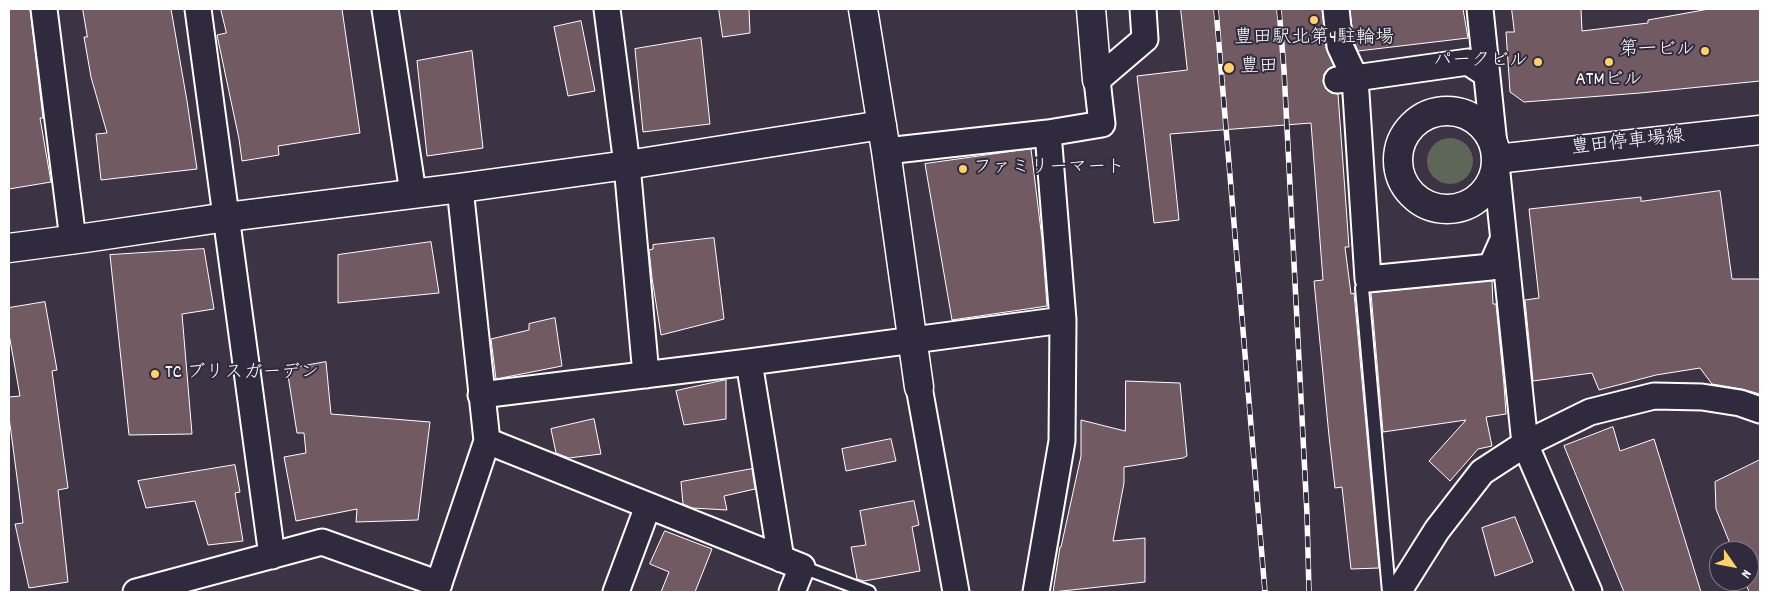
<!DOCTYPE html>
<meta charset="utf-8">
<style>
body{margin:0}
#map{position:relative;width:1769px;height:601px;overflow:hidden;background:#3c3444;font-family:Dekko,sans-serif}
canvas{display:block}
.frame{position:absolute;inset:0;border:10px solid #fff;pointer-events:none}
.north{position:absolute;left:1709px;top:541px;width:50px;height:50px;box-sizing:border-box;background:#2f2a3d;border:1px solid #827f8b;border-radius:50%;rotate:123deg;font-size:14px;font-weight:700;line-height:20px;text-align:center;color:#fff}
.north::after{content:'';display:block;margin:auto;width:18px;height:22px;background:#ffd166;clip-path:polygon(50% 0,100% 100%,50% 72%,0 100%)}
</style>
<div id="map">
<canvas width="1769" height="601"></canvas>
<div class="frame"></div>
<div class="north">N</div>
</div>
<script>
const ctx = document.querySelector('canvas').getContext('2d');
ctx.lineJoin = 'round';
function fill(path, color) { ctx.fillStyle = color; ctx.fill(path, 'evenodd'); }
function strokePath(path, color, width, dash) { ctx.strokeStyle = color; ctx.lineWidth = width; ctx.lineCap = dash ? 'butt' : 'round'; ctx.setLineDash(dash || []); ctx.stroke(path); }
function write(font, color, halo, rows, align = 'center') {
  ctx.font = font + ' Dekko,"Klee One",sans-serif'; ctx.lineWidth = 4; ctx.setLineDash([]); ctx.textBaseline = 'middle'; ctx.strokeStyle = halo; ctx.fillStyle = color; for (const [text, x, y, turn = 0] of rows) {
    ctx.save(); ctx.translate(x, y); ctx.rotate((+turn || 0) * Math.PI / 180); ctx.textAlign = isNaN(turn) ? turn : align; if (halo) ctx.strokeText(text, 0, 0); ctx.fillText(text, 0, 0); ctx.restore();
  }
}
const green = new Path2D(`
 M1427 161a23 23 0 1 1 46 0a23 23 0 1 1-46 0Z`);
const building = new Path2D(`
 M 9,9 L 30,9 L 43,118 L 40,118 L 51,182 L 9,189 Z
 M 83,9 L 171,9 L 187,101 L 197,169 L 101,180 L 96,134 L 107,133 L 91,77 L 84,37 L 87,37 Z
 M 221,9 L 342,9 L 360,133 L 278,146 L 279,155 L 242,161 L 239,139 L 217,35 L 226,33 Z
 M 719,9 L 749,9 L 750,33 L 723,37 Z
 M 1181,9 L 1322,9 L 1326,48 L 1334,66 L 1328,69 L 1324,74 L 1323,82 L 1326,89 L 1331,93 L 1338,94 L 1349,247 L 1345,247 L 1351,294 L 1354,293 L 1379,568 L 1351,569 L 1342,487 L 1335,488 L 1329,436 L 1314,281 L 1323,280 L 1311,123 L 1170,134 L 1179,220 L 1154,223 L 1137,76 L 1187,70 Z
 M 1350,9 L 1463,9 L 1468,38 L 1358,51 L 1354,42 Z
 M 1512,9 L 1581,9 L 1582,31 L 1648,23 L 1648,20 L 1709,9 L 1760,9 L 1760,81 L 1640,93 L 1524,102 L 1510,92 L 1506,32 L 1514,32 Z
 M 581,21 L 595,91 L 568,96 L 554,27 Z
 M 701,38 L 710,124 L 643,132 L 635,49 Z
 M 472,51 L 483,148 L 427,156 L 417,61 Z
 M 1031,149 L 1042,239 L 1047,306 L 952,320 L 925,164 Z
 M 1720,191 L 1732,279 L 1760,279 L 1760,394 L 1742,389 L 1712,384 L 1700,368 L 1656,375 L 1599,390 L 1592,373 L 1533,381 L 1525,300 L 1539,298 L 1529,209 L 1641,197 L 1641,201 Z
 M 714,238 L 724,319 L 661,335 L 652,278 L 649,250 L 653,249 L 653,245 Z
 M 431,242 L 439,293 L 338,303 L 338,255 Z
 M 204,249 L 214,309 L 182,314 L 192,434 L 129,435 L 110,255 Z
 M 1492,281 L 1493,304 L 1496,304 L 1504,385 L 1506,414 L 1486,417 L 1492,446 L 1478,449 L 1450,481 L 1429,461 L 1466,420 L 1383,432 L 1371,293 Z
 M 45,302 L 57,370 L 52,371 L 68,488 L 58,490 L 68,582 L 29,588 L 15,524 L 23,523 L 9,417 L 9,397 L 20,396 L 9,334 L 9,308 Z
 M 555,318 L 562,366 L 496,379 L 491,339 L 529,330 L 529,324 Z
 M 326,362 L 331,414 L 430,422 L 418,520 L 356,522 L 357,509 L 296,521 L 284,457 L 306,453 L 304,433 L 297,433 L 287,369 Z
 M 726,380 L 726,419 L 684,425 L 676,391 Z
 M 1126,381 L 1180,383 L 1187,456 L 1183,458 L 1124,467 L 1124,483 L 1113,541 L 1145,538 L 1145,582 L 1053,592 L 1060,547 L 1061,547 L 1081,456 L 1081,420 L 1125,431 Z
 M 594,419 L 601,454 L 569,458 L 556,453 L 551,429 Z
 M 1613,427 L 1620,451 L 1654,439 L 1701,592 L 1624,592 L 1564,446 Z
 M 891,439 L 896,461 L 846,471 L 842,449 Z
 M 1760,460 L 1760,592 L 1749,592 L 1745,581 L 1749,581 L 1749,551 L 1733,551 L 1716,509 L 1715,482 Z
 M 235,465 L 240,492 L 235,493 L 243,541 L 208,545 L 195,501 L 146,508 L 138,481 Z
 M 752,469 L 755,489 L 724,496 L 727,510 L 692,508 L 683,504 L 681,482 Z
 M 914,501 L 919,525 L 912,527 L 920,571 L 864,581 L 857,579 L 851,547 L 866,545 L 860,511 Z
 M 1515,517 L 1533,562 L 1495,576 L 1482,528 Z
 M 665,531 L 712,549 L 695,592 L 661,592 L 669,572 L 650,564 Z`);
const lane = new Path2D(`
 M 1368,279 L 1362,288 L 1389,592
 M 802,567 L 869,592`);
const street = new Path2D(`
 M 44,9 L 73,240
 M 198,9 L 272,556
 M 385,9 L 413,193
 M 607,9 L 627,165 L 646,375
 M 1336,9 L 1340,46 L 1355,78 L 1337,80
 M 1480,9 L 1525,444 L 1589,592
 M 1485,73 L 1468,62 L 1355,78 L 1368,279 L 1491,267 L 1503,240
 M 886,151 L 1048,133
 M 749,362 L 781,559
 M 919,387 L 956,592
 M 481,395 L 749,362 L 1063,320
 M 487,441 L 802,567 L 792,592
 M 136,592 L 322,542 L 439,584
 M 436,592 L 487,441 L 460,188
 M 616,592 L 648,506
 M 1036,592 L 1062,441 L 1063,320 L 1048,133 L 1102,124 L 1097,80 L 1145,39 L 1143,9
 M 1398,592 L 1437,530 L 1482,472 L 1525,444 L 1590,412 L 1654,396 L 1702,397 L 1740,403 L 1760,410`);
const secondary = new Path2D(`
 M 863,9 L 886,151 L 919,387
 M 1091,9 L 1097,80
 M1398 160a49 49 0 1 1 98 0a49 49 0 1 1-98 0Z
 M 1496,159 L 1760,130
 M 9,248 L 85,238 L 227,217 L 460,188 L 627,165 L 882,125`);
const rail = new Path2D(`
 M 1216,9 L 1265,592
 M 1279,9 L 1284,70 L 1307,514 L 1309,592`);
const markers = [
 [1314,20,5,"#ffd166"],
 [1705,51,5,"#ffd166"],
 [1538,62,5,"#ffd166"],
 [1609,62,5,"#ffd166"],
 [1229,68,6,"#ffd166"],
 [963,169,5,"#ffd166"],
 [155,374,5,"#ffd166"]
];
const poiNames = [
 ["豊田駅北第4駐輪場",1314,39,"center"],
 ["第一ビル",1695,51,"right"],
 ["パークビル",1528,62,"right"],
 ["豊田",1240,68],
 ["ATMビル",1609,81,"center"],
 ["ファミリーマート",973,169],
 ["TC ブリスガーデン",165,374]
];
const streetNames = [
 ["豊田停車場線",1628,144,-6]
];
fill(green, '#5e665a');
fill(building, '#725a62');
strokePath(building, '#fff', 1);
strokePath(lane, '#fff', 16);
strokePath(street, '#fff', 29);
strokePath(secondary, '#fff', 31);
strokePath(lane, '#2f2a3d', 12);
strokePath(street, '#2f2a3d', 25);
strokePath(secondary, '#2f2a3d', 28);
strokePath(rail, '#fff', 5.5);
strokePath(rail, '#2f2a3d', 4, [11]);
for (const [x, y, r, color] of markers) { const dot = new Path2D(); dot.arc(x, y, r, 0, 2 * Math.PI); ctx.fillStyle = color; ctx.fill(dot); strokePath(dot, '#2f2a3d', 2); }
write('19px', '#fff', '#2f2a3d', poiNames, 'left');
write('19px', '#fff', '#2f2a3d', streetNames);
</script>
